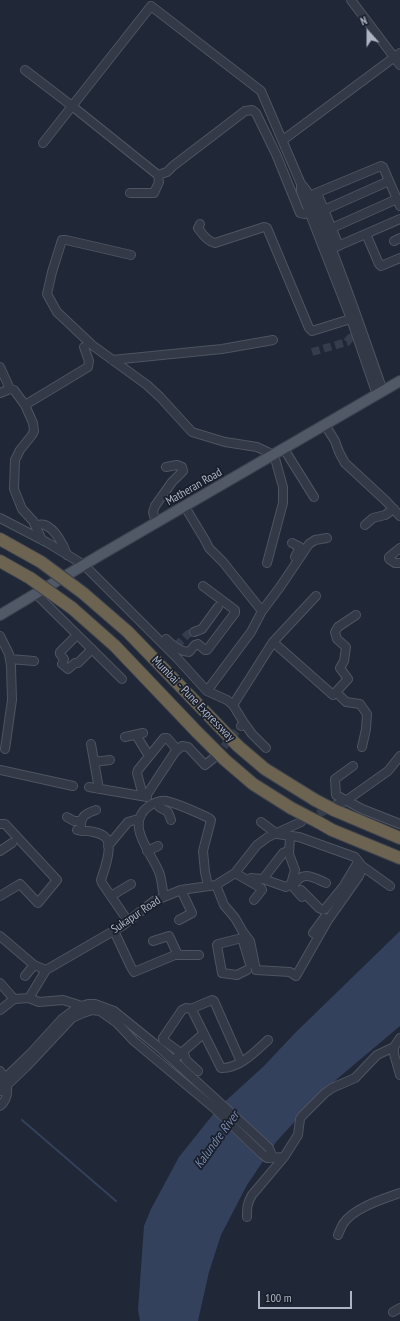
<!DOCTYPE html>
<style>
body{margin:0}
#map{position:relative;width:400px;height:1321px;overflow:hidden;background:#202736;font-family:"PT Sans Narrow",sans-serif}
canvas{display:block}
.north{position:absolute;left:348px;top:12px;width:40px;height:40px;-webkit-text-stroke:3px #191e2b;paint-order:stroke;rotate:339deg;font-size:11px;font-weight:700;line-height:16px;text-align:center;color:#adb4c3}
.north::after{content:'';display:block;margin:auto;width:14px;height:18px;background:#adb4c3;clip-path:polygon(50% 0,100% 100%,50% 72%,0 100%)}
.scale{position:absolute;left:258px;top:1291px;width:94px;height:18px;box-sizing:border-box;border:2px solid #adb4c3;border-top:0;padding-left:5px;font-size:12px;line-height:14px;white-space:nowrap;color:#adb4c3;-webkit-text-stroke:3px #191e2b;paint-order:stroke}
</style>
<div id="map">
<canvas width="400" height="1321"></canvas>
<div class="north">N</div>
<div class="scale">100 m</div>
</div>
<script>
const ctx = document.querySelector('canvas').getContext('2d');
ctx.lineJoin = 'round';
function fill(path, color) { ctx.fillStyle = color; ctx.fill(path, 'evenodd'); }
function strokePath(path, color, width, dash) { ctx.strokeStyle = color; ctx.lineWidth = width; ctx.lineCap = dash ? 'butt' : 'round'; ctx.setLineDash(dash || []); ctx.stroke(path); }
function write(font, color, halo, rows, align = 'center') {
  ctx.font = font + ' "PT Sans Narrow",sans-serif'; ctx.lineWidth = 3.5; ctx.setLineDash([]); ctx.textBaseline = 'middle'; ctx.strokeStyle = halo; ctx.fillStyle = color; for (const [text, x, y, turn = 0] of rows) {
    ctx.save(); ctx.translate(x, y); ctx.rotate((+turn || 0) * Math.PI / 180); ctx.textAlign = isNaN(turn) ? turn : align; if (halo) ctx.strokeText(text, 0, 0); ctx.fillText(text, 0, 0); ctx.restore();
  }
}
const water = new Path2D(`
 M 400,931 L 400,1026 L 337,1079 L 308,1107 L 276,1142 L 247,1185 L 221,1235 L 209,1272 L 198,1321 L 140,1321 L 138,1310 L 144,1226 L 151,1209 L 179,1157 L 219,1107 L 264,1066 L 295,1033 Z`);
const stream = new Path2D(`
 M 22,1120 L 116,1201`);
const minorTunnel = new Path2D(`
 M 312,352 L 347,342 L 350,338 L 354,337
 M 176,646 L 188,634 L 194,632
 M 216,756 L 241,726
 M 307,819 L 333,807`);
const minor = new Path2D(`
 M 351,0 L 400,65
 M 25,70 L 72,106 L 158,175 L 159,182 L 154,193 L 130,193
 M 283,140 L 400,53
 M 43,143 L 151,6 L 261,91 L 301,184 C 312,194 318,217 324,230 C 346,283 364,337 383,391
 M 158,175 L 167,172 L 173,166 L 245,111 L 252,110 L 256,113 L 276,154 L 300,213 L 304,214 L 315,210
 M 301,184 L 301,191 L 351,319 L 377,395
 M 317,193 L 339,246
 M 309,196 L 381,166 L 383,167 L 400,206
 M 324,210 L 389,181
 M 200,224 L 198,228 C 202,234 208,242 215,243 L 264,227 L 267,228 L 309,328 L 312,331 L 357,317
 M 332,228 L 397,199
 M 366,234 L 379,264 L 381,266 L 400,258
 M 394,241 L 400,238
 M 331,249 L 400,219
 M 131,255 L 66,240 L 62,240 L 52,272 L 47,294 L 57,312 L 92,345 L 147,385 L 160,397 L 192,432 L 225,442 L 257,447 L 274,455 L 283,487 L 283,503 L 267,563
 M 112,360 L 222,349 L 273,340
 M 0,367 L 10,389
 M 0,393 L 10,389 L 14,390 L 25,405 L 88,367 L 89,361 L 84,347
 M 25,405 L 33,423 L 34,431 L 32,435 L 20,450 L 15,460 L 14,489 L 22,509 L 33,521 L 42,540
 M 325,425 L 335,441 L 339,452 L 345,463 L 386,501 L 400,516
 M 284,449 L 314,497
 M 185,507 L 205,540 L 209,548 L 223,562 L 262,611 L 251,632 L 207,691
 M 0,518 L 48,543 L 84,565 L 177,658 L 207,691 L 227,700 L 233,705
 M 156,523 L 153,512 L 155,506 L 172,482 L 183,471 L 182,467 L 177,465 L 166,467
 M 35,525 C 38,525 42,524 45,525 C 55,529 64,545 67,555
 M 365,525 L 373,518 L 385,515 L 394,509
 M 292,543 L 300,547 L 295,557
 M 400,548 L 389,557 L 389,559 L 395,563 L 400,563
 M 36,594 L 122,679
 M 262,611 L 280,587 L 309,544 L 315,540 L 327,538
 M 194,632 L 202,629 L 218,607
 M 77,635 L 60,652 L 60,654 L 64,659 L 62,664 L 68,669 L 75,663 L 78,663 L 92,649
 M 0,636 L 9,654 L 11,666 L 12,700 L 5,749
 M 166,639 C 172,645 180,652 189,652 L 195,645 L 198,644 L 205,650 L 207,650 L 235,613 L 235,610 L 203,586
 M 273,642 L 333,695 L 348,679 L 340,668 L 344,661 L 346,647 L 337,639 L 335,632 L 338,627 L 356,615
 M 10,659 L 34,661
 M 336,692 L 346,702 L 360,704 L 367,714 L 366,729 L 362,747
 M 244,723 L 252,734 L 266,748
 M 241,726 L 244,723 L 233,705 L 273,642 L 316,596
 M 136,735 L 149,756
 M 125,737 L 143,733
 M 91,744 L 99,789
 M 94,762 L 110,760
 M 353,766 L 335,779 L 336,795 L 362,809 L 400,824
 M 0,770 L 73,786
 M 89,787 L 147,797
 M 143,796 L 137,773 L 138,770 L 164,738 L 167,738 L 175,747 L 176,751
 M 146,796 L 175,752 L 182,746 L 188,747 L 205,765 L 215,757
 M 336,805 L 347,800 L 388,771 L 400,756
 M 159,807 L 168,812 L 171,820
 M 67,817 L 74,821 L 80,821
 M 0,824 L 5,824 L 57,880 L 38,903 L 20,884 L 0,896
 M 77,830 C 85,831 99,831 105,837 C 114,845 104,871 101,880 L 102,883 L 128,921
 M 81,831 C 80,818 83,814 96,810
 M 108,846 L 128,822 L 138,819
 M 0,851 L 12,843
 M 147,851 L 158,846
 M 362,866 L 390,886
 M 235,873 L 261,888 L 262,890 L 254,900
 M 251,878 L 263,879 L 286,887 L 291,884 L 295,870 L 289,854 L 290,836
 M 263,879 L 283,853 L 288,851
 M 216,885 L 224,905 L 235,918 L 243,932 L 250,941 L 256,970 L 290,972 L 296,976 L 328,920 L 359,876 L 361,871 L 362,866 L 355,857 L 299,837 L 277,834 L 261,822
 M 301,890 L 319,908 L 323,910 L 325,909 L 343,887 L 358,862
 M 111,896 L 131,884
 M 164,896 C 162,889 162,879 159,872 C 151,852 124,824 149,806 C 154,803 160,800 166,801 C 180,804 195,812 209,818 L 211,820 L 203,851 L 205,872 L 208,886
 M 302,897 L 294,888 L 294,885 C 303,870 312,877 326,883
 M 179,920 L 192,913 L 181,890
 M 114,931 L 131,967 L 134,972 L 175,955 L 199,955
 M 313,933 L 324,918
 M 0,936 L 34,965 L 46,970
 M 246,937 L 218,944 L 217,945 L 222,973 L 237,975 L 247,970
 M 242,938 L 250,964
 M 153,941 L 169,936 L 178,955
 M 25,976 L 34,965
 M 0,983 L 14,999
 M 29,998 L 39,1002 L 63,1000 L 82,1006
 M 193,1009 L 186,1008 L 182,1010 L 163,1038 L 163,1040 L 185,1056 L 186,1060 L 198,1071
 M 0,1010 L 14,999 L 29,998 L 46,970 L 122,926 L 154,901 L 181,890 L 216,885 L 235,873 L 257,845 L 268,837 L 301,822
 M 394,1047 L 394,1054 L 400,1075
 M 178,1056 L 203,1034
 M 241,1062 L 214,1001 L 212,1000 L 193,1008 L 192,1010 L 221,1068 C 239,1069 256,1051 268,1040
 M 0,1071 C 8,1081 11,1097 0,1106
 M 0,1083 L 31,1053 L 62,1019 L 78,1007 L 88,1004 L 95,1004 L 114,1011 L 161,1049 L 253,1133 L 269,1148 L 273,1158
 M 1,1091 L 27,1066 L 72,1018 L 83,1013 L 92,1010 L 100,1011 L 117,1023 L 134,1041 L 214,1108 L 262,1154 L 267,1158 L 284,1157
 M 247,1217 C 247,1208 247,1203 252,1195 L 284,1157 L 298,1135 L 300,1119 L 302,1116 L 325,1093 L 332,1088 L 355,1078 L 377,1055 L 394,1047 L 400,1038
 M 338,1235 C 339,1232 341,1228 343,1224 C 353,1208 383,1199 400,1193
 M 393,1312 L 400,1308`);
const major = new Path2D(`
 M 0,615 L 102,554 L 400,381`);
const highway = new Path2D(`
 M 0,539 L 41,562
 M 0,561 L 30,578
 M 83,593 L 128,632 L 238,746 L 265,769 L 315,800
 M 72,608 L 115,646 L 197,732 L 225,760 L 253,784 L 291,808
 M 334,810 L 400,838
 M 318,822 L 332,830 L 400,858`);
const highwayBridge = new Path2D(`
 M 41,562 L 83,593
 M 30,578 L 72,608
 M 315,800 L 334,810
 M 291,808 L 318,822`);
const streetNames = [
 ["Matheran Road",194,487,-30],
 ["Mumbai - Pune Expressway",193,699,46],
 ["Sukapur Road",136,915,-34]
];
const waterNames = [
 ["Kalundre River",217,1140,-54]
];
fill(water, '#34415d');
strokePath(stream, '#34415d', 2);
strokePath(minorTunnel, '#353c4b', 8, [8, 4]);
strokePath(minor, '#4e5461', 10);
strokePath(major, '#3d4250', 12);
strokePath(highway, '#3b414e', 14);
strokePath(minor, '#333946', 8);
strokePath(major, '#515866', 10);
strokePath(highway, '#6c6450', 12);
strokePath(highwayBridge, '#3b414e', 14, []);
strokePath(highwayBridge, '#6c6450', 12);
write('12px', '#adb4c3', '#191e2b', streetNames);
write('italic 13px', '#7687ab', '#191e2b', waterNames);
</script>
